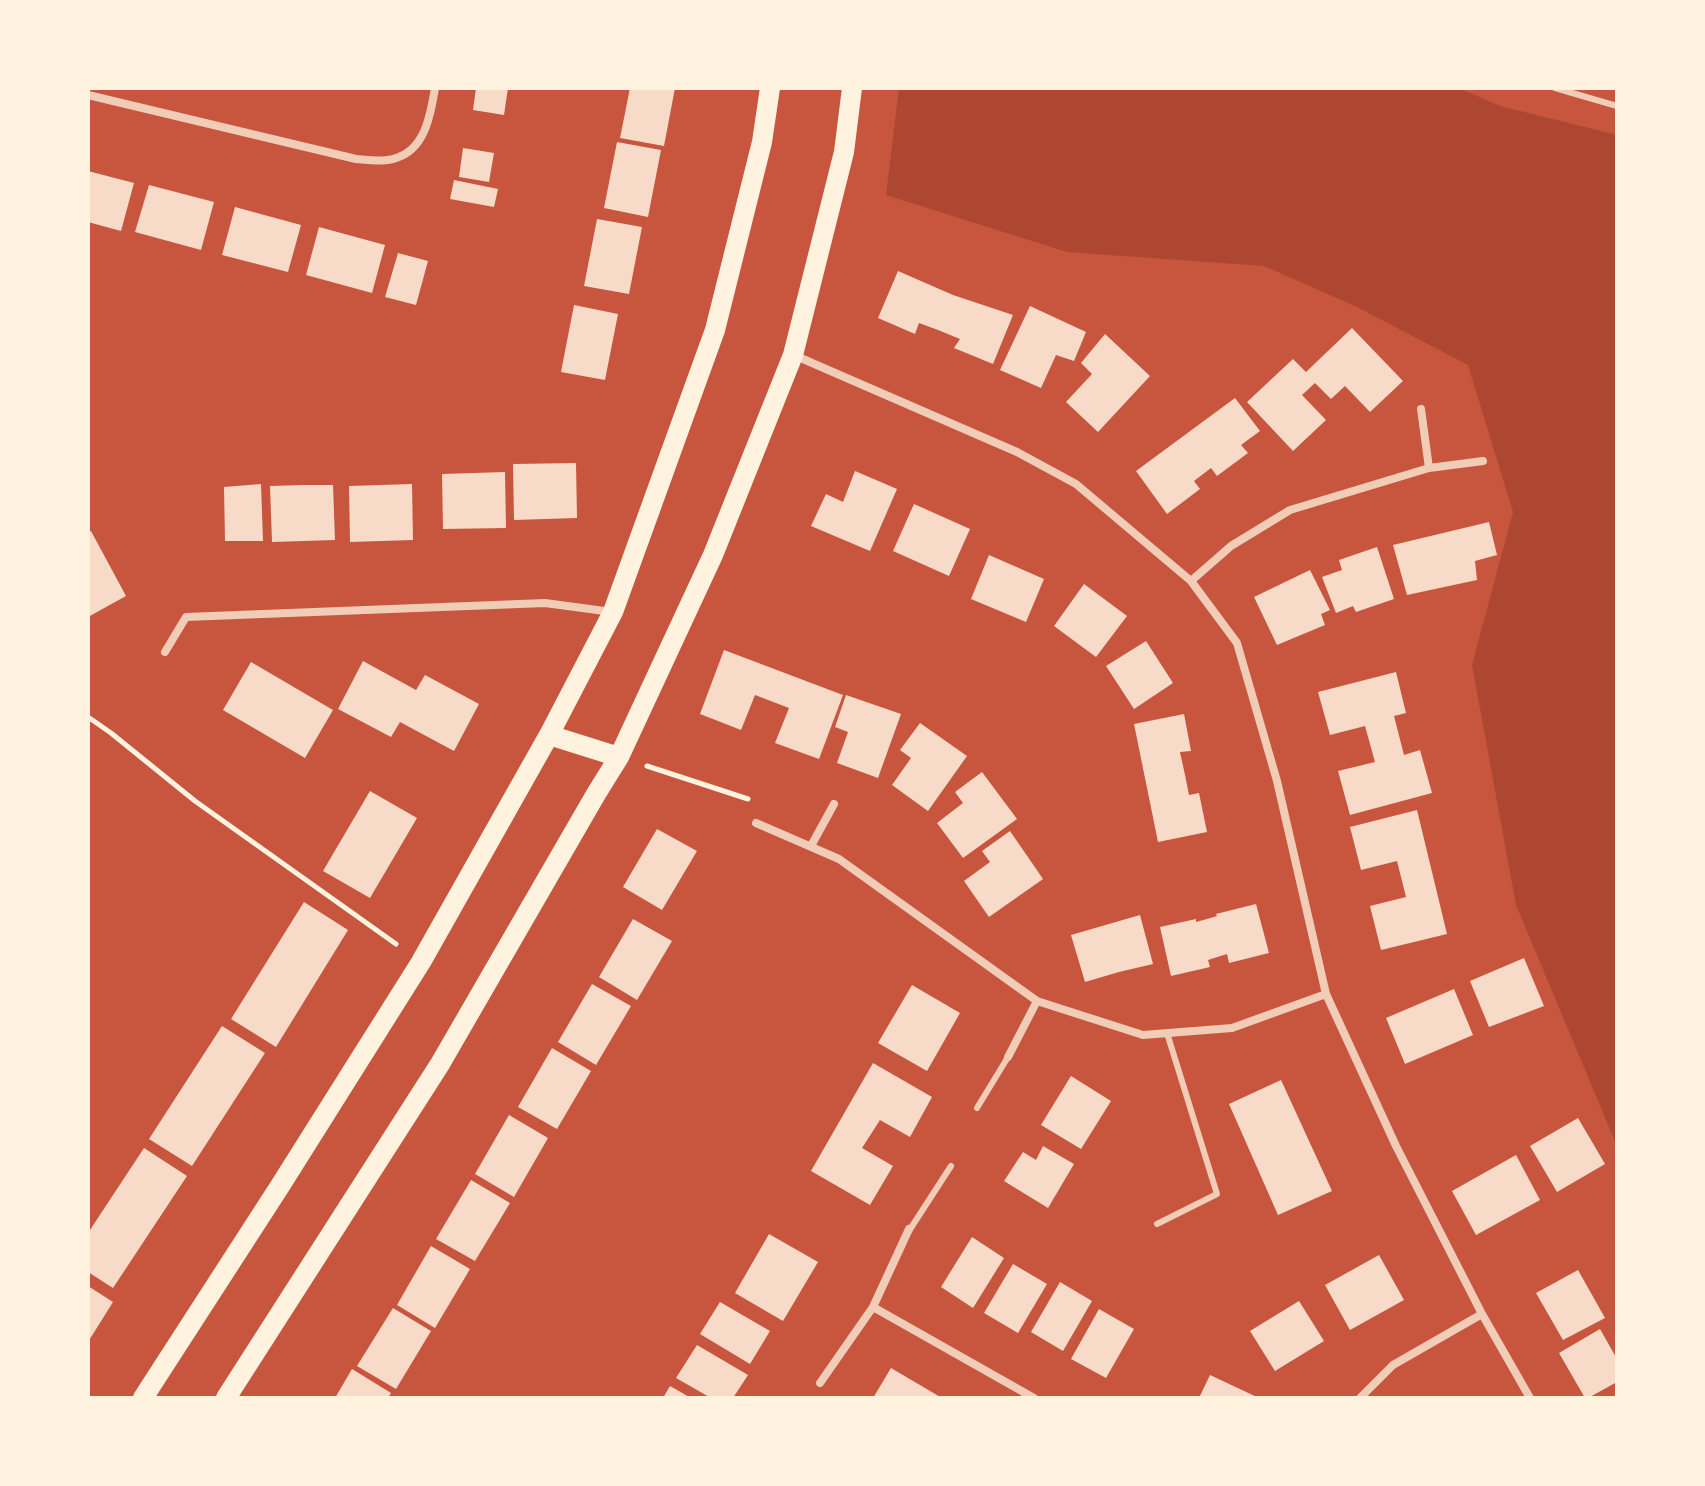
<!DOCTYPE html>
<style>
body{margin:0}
#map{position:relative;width:1705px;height:1486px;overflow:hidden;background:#c8553d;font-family:"Varela Round",sans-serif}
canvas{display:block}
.frame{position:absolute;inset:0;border:90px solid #fff3e0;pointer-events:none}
</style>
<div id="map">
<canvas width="1705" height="1486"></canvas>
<div class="frame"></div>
</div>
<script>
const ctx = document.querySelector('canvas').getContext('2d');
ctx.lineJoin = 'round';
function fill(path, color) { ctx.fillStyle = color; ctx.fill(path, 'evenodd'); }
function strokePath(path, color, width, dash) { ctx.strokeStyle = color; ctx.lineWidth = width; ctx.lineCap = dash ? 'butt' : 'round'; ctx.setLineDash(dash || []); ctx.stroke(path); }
const green = new Path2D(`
 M 899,88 L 1459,88 L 1500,106 L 1617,135 L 1617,1146 L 1516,905 L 1472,665 L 1513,512 L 1468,365 L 1357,307 L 1264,266 L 1067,252 L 886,195 Z`);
const building = new Path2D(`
 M 476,88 L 508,88 L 504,115 L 473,110 Z
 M 630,88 L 675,88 L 664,146 L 620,138 Z
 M 617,142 L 661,150 L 648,217 L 604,208 Z
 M 463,148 L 494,153 L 489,182 L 459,177 Z
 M 88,171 L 134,183 L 121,231 L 88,222 Z
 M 454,180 L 498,189 L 494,207 L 450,199 Z
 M 149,185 L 214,202 L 201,250 L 135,232 Z
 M 235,207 L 301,225 L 288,272 L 222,255 Z
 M 597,219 L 642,227 L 629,294 L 584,286 Z
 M 319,227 L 385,245 L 372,293 L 306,275 Z
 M 398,253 L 428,261 L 416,305 L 385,297 Z
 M 898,271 L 953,295 L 1013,315 L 993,364 L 954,348 L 960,339 L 938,330 L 919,323 L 915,334 L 878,318 Z
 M 574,305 L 618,314 L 605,380 L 561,372 Z
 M 1030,306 L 1086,332 L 1074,361 L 1056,355 L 1041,388 L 1000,370 Z
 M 1352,328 L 1403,381 L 1370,412 L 1345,386 L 1331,399 L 1315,383 L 1302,395 L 1326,420 L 1293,451 L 1247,402 L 1293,359 L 1306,372 Z
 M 1105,334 L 1150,376 L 1098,432 L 1066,402 L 1092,374 L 1081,363 Z
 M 1235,398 L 1260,431 L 1241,445 L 1248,453 L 1217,476 L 1211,468 L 1194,481 L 1200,489 L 1167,514 L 1136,471 Z
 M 576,463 L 577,518 L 514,520 L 513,464 Z
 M 855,471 L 897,489 L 870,551 L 811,526 L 826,494 L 843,502 Z
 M 505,472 L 506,528 L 443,529 L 442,474 Z
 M 261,484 L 263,541 L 225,541 L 224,487 Z
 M 412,484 L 413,540 L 350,542 L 349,486 Z
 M 302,485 L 333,485 L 335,540 L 272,542 L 270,486 Z
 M 914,504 L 970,529 L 949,576 L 893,551 Z
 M 1489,522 L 1497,555 L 1475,561 L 1477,580 L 1407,595 L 1393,545 Z
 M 91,531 L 126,596 L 88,617 L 88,533 Z
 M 1377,547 L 1394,599 L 1356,612 L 1353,606 L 1336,613 L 1322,577 L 1342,570 L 1339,560 Z
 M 989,555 L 1044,579 L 1026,622 L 971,599 Z
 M 1310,570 L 1330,610 L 1321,614 L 1325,625 L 1277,645 L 1254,597 Z
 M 1084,584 L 1127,616 L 1096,657 L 1054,626 Z
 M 1146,641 L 1173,683 L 1134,709 L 1106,666 Z
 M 724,650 L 843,695 L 819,759 L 775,743 L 789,708 L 755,695 L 741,730 L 700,714 Z
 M 363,661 L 416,690 L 425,675 L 479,704 L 454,751 L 400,722 L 391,737 L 338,709 Z
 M 251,662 L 333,710 L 305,758 L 223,710 Z
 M 1396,672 L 1406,713 L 1394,716 L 1404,755 L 1420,750 L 1432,793 L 1350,815 L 1338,771 L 1375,762 L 1365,726 L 1330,735 L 1318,692 Z
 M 846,695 L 901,714 L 878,778 L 837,763 L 848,732 L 835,727 Z
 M 1184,714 L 1191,751 L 1180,752 L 1185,775 L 1189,795 L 1199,793 L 1207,832 L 1158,842 L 1134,724 Z
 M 920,723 L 967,756 L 928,811 L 892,785 L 911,758 L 900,750 Z
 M 982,772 L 1017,819 L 963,858 L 937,823 L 963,803 L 955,792 Z
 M 370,791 L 417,818 L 370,898 L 323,871 Z
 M 1417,810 L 1447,934 L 1381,950 L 1370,906 L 1406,897 L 1397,861 L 1361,870 L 1350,827 Z
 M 657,829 L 697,851 L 662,910 L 623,887 Z
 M 1010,831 L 1043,879 L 989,917 L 964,881 L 990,862 L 982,851 Z
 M 304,902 L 348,930 L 276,1047 L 231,1019 Z
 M 1256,904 L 1269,953 L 1229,963 L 1227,954 L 1208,960 L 1210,967 L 1171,976 L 1160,927 L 1196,919 L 1196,922 L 1207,919 L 1217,916 L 1216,914 Z
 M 1140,915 L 1153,964 L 1119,972 L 1085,982 L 1071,935 Z
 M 633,919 L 672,941 L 637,1000 L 599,977 Z
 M 1524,958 L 1544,1006 L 1489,1027 L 1470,981 Z
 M 592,984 L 631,1006 L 596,1065 L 558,1042 Z
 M 912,985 L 960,1013 L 927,1071 L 878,1043 Z
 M 1454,989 L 1473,1035 L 1405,1064 L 1386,1018 Z
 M 222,1026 L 265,1053 L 192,1166 L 149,1139 Z
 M 552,1048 L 591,1071 L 557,1129 L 518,1107 Z
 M 873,1063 L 932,1097 L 910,1137 L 880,1120 L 862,1148 L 893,1166 L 870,1205 L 811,1171 Z
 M 1071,1076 L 1111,1101 L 1081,1149 L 1041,1125 Z
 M 1281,1080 L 1332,1191 L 1278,1215 L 1229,1104 Z
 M 509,1115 L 548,1138 L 514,1197 L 475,1174 Z
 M 1578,1118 L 1605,1164 L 1557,1192 L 1530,1146 Z
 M 1043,1146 L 1074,1164 L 1048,1208 L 1004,1181 L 1023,1152 L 1036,1160 Z
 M 144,1148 L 187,1176 L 113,1288 L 88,1272 L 88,1233 Z
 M 1516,1155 L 1540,1200 L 1476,1235 L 1452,1191 Z
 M 471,1180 L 510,1203 L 475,1261 L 436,1239 Z
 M 769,1234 L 818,1262 L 783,1321 L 735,1293 Z
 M 972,1237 L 1004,1258 L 973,1308 L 941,1287 Z
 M 431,1246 L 470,1269 L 435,1328 L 397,1305 Z
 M 1379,1255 L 1404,1300 L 1350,1330 L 1325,1285 Z
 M 1013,1264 L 1047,1284 L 1018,1333 L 984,1313 Z
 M 1578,1270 L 1605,1318 L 1563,1340 L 1536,1293 Z
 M 1060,1282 L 1092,1301 L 1063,1351 L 1031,1332 Z
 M 88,1286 L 113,1302 L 88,1342 Z
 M 1299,1301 L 1324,1341 L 1275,1371 L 1250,1331 Z
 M 720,1302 L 770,1331 L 750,1364 L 700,1334 Z
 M 393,1308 L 431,1331 L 396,1389 L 357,1366 Z
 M 1099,1309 L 1134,1329 L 1106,1378 L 1071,1359 Z
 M 1600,1329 L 1617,1359 L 1617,1382 L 1588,1398 L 1585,1398 L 1559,1353 Z
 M 697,1345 L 748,1375 L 733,1398 L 711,1398 L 676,1378 Z
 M 891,1368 L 942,1398 L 873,1398 Z
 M 352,1369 L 391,1393 L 388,1398 L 335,1398 Z
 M 1210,1375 L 1259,1398 L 1199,1398 Z
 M 670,1386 L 691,1398 L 663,1398 Z`);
const path = new Path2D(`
 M 88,717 L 111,733 L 195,801 L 396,944
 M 647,766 L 748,799`);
const service = new Path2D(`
 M 1555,88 L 1617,106
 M 977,1108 L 1008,1057
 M 1157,1224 L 1217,1194 L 1167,1033
 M 909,1231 L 951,1166`);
const minor = new Path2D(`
 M 88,95 L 356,159 C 370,160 388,163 401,156 C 426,145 431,112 435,88
 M 796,356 L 1017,452 L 1076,484 L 1191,581 L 1237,643 L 1277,781 L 1326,994 L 1396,1146 L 1482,1314 L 1530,1398
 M 1421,409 L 1429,468
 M 1191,581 L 1231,546 L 1290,510 L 1429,468 L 1483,461
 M 165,652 L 186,617 L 545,603 L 612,612
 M 756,823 L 839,859 L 1037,1001 L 1143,1035 L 1232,1028 L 1326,994
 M 811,846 L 834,804
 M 1008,1057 L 1037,1001
 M 873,1307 L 909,1229
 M 820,1383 L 873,1307 L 1034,1398
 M 1360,1398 L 1393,1365 L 1482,1314`);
const primary = new Path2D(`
 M 549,735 L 619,757
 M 143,1398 L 280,1186 L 421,962 L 549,735 L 613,612 L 715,330 L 762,142 L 770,88
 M 226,1398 L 440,1064 L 596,794 L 619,757 L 713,555 L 793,355 L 844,152 L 852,88`);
fill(green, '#ae4732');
fill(building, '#f7dbc8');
strokePath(path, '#fff3e0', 5);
strokePath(service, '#f1ccb7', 6);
strokePath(minor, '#f1ccb7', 8);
strokePath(primary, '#fff3e0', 20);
</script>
